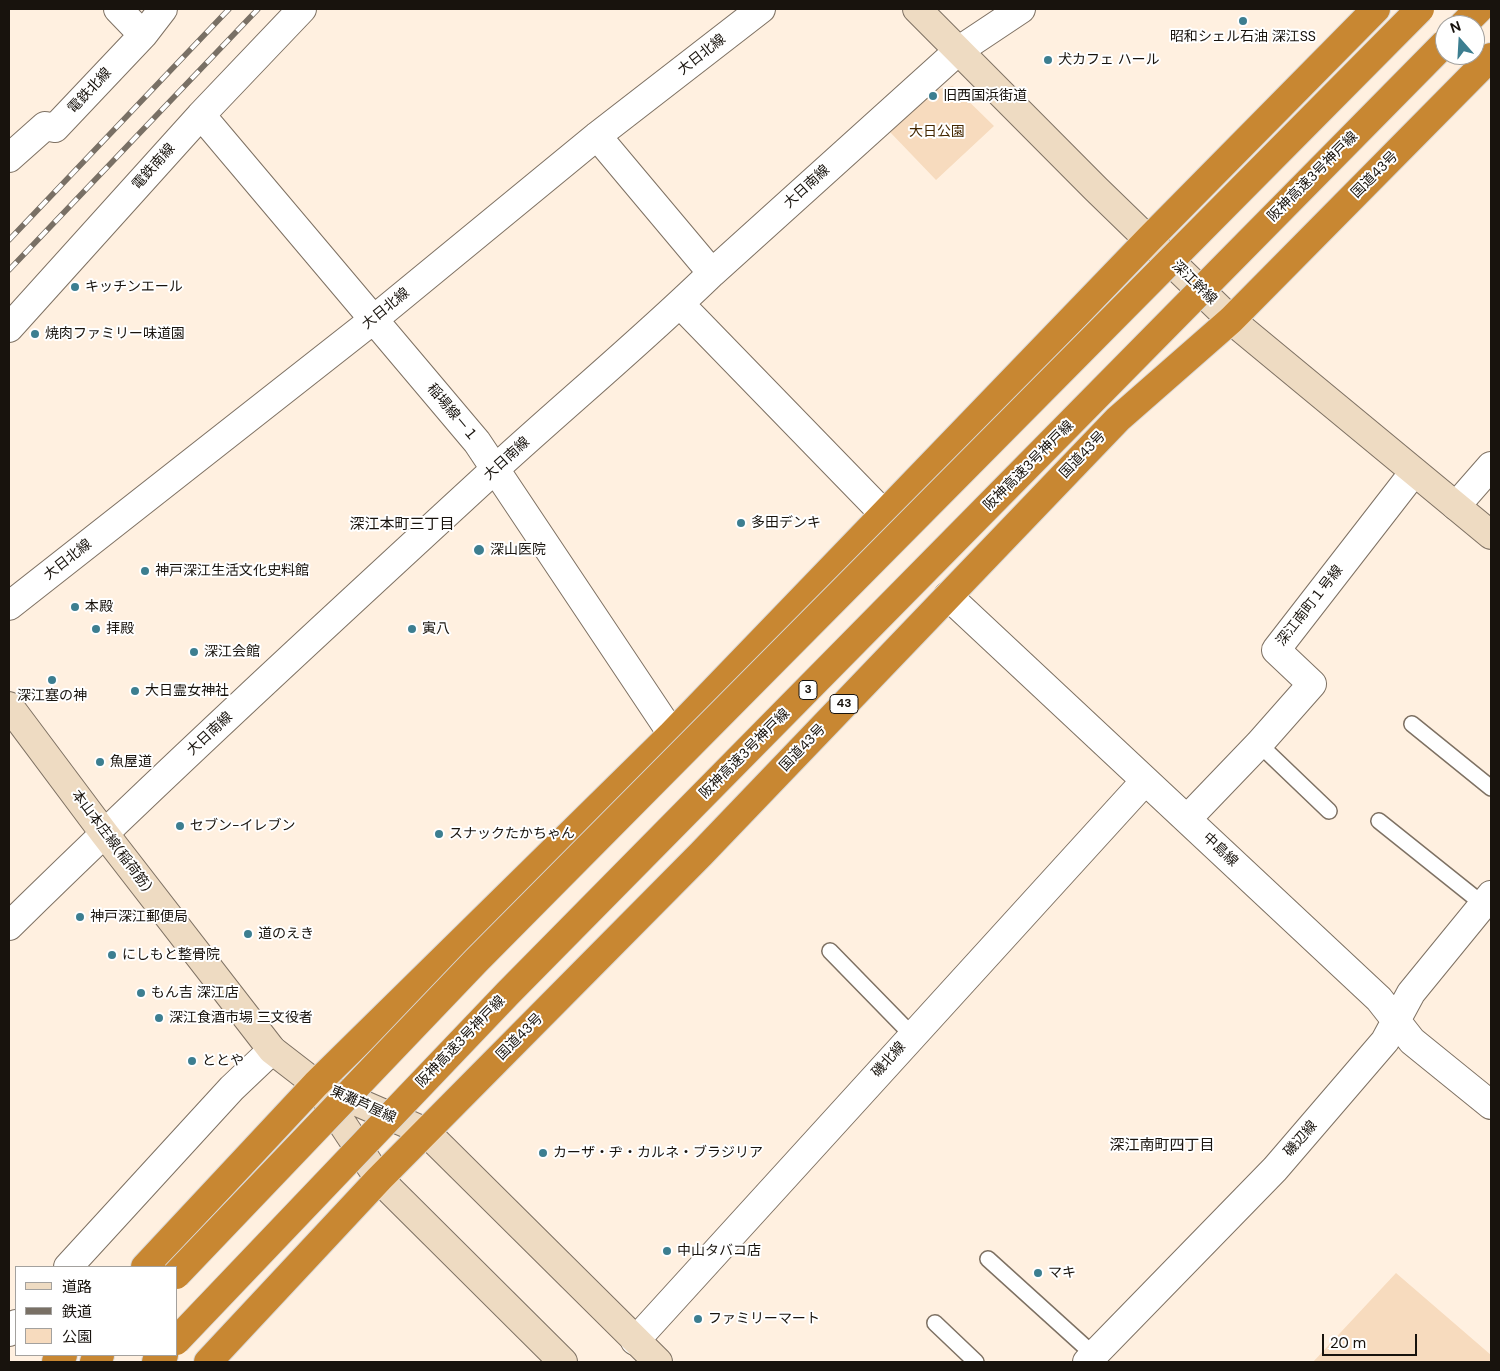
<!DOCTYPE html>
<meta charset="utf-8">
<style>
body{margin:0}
#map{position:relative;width:1500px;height:1371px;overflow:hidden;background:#fff0e0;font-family:"DM Sans","Noto Sans JP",sans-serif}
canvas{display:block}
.frame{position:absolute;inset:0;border:10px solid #18130d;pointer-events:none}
.legend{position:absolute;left:15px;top:1266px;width:162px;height:90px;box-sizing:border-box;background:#fff;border:1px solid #a3a19e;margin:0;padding:6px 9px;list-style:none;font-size:15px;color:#18130d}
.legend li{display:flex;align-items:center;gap:10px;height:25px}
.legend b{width:25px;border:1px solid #a3a19e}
.north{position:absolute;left:1435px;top:15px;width:50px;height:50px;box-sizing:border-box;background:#fff;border:1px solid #a3a19e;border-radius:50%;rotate:341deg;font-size:14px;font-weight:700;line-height:20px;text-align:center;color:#18130d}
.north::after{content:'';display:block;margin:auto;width:18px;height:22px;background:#3c7e90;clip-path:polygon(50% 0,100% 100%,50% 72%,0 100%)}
.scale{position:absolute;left:1322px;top:1334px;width:95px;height:22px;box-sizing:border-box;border:2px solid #18130d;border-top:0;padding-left:6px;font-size:15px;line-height:18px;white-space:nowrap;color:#18130d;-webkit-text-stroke:4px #fff;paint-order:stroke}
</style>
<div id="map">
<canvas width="1500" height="1371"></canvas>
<div class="frame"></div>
<ul class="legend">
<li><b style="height:6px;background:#eedbc2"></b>道路</li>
<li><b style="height:6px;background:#797065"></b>鉄道</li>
<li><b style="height:14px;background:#f7dbbe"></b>公園</li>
</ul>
<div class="north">N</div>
<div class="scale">20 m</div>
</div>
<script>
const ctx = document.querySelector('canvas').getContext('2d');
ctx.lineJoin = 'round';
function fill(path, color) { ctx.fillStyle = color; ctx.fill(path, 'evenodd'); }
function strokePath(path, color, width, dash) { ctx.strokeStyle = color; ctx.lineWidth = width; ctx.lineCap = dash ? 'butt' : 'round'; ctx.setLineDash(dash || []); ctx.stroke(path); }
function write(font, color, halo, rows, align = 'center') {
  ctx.font = font + ' "DM Sans","Noto Sans JP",sans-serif'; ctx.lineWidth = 4; ctx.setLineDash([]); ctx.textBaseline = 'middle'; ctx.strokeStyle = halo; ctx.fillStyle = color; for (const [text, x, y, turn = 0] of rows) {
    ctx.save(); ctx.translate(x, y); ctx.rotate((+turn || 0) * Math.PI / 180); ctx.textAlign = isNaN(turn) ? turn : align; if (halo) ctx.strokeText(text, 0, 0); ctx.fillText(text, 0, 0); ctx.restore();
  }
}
const green = new Path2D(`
 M 953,86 L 994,126 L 936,180 L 889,131 L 934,90 Z
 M 1396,1273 L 1491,1355 L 1491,1362 L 1313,1362 Z`);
const lane = new Path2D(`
 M 1412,724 L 1491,788
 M 1259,744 L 1329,811
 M 1379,821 L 1484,905
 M 830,951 L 912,1035
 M 988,1259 L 1094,1355
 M 935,1323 L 976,1362`);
const street = new Path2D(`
 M 118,9 L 143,35
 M 201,115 L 477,442 L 672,734
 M 597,136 L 712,273
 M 9,158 L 45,126 L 55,128 L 143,35 L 163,9
 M 680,304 L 884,514
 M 9,328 L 201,115 L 302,9
 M 1456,506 L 1491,466
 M 948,596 L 1379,999 L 1412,1041 L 1491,1105
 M 9,606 L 373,320 L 597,136 L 761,9
 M 1187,819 L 1259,744 L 1312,684 L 1276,650 L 1414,472
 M 9,926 C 167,771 331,620 494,470 C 566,404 642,341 712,273 L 958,51 L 1021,9
 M 68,1267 L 232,1088 L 272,1050
 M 9,1332 L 16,1324
 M 635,1341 L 1145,781
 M 1087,1362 L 1275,1169 L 1385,1041 L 1411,993 L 1491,895`);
const secondary = new Path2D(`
 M 917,9 L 1096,189 L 1231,320 L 1491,535
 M 9,706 L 104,833 L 272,1050 L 316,1084 L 426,1132 L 658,1362
 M 320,1090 L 379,1179 L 563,1362`);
const highway = new Path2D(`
 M 1463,25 L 1479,9
 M 145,1267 L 316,1084 L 672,734 L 1149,239 L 1376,9
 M 56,1362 L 63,1355
 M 94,1362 L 100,1355
 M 156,1362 L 164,1355
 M 208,1362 L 379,1179 L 701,854 L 1118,419 L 1231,320 L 1491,57`);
const rail = new Path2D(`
 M 9,240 L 229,9
 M 9,270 L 258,9`);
const highwayBridge = new Path2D(`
 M 176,1275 L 476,961 L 1420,9
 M 176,1341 L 508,993 L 1445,43`);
const markers = [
 [1243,21,5,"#3c7e90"],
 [1048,60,5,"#3c7e90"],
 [933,96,5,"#3c7e90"],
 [75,287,5,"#3c7e90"],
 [35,334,5,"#3c7e90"],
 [741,523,5,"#3c7e90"],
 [479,550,6,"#3c7e90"],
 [145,571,5,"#3c7e90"],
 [75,607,5,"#3c7e90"],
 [96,629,5,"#3c7e90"],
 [412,629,5,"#3c7e90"],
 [194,652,5,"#3c7e90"],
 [52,680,5,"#3c7e90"],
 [135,691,5,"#3c7e90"],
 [100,762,5,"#3c7e90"],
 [180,826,5,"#3c7e90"],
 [439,834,5,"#3c7e90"],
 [80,917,5,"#3c7e90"],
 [248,934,5,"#3c7e90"],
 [112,955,5,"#3c7e90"],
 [141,993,5,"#3c7e90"],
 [159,1018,5,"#3c7e90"],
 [192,1061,5,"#3c7e90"],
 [543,1153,5,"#3c7e90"],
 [667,1251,5,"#3c7e90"],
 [1038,1273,5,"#3c7e90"],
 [698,1319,5,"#3c7e90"]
];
const shields = [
 [808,690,18],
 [844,704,28]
];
const shieldNames = [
 ["3",808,690],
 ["43",844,704]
];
const poiNames = [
 ["昭和シェル石油 深江SS",1243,37,"center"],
 ["犬カフェ ハール",1058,60],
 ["旧西国浜街道",943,96],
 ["キッチンエール",85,287],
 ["焼肉ファミリー味道園",45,334],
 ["多田デンキ",751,523],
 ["深山医院",490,550],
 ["神戸深江生活文化史料館",155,571],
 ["本殿",85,607],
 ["拝殿",106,629],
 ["寅八",422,629],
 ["深江会館",204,652],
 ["大日霊女神社",145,691],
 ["深江塞の神",52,696,"center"],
 ["魚屋道",110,762],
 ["セブン-イレブン",190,826],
 ["スナックたかちゃん",449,834],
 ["神戸深江郵便局",90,917],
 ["道のえき",258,934],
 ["にしもと整骨院",122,955],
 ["もん吉 深江店",151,993],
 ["深江食酒市場 三文役者",169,1018],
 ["ととや",202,1061],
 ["カーザ・ヂ・カルネ・ブラジリア",553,1153],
 ["中山タバコ店",677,1251],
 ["マキ",1048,1273],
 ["ファミリーマート",708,1319]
];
const streetNames = [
 ["大日北線",702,55,-38],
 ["電鉄北線",90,91,-47],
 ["電鉄南線",154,167,-48],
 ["国道43号",1375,175,-45],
 ["阪神高速3号神戸線",1313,177,-45],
 ["大日南線",807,187,-42],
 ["深江幹線",1194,283,44],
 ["大日北線",386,309,-39],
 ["稲場線－１",452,413,50],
 ["国道43号",1083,455,-46],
 ["大日南線",507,459,-42],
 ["阪神高速3号神戸線",1029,466,-45],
 ["大日北線",68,560,-38],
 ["深江南町１号線",1310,606,-52],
 ["大日南線",210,734,-43],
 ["国道43号",803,748,-46],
 ["阪神高速3号神戸線",745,754,-45],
 ["本山本庄線(稲荷筋)",111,841,53],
 ["中島線",1220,850,43],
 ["国道43号",520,1037,-45],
 ["阪神高速3号神戸線",461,1042,-46],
 ["磯北線",889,1060,-48],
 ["東灘芦屋線",363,1105,24],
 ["磯辺線",1301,1139,-49]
];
const parkNames = [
 ["大日公園",937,132]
];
const neighbourhoodNames = [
 ["深江本町三丁目",402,525],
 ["深江南町四丁目",1162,1146]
];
fill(green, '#f7dbbe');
strokePath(lane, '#7e7163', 18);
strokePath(street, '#7e7163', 30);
strokePath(secondary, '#7e7163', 30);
strokePath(highway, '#dad9d8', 30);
strokePath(lane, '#fff', 15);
strokePath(street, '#fff', 28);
strokePath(secondary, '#eedbc2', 28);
strokePath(highway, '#c88732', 28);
strokePath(rail, '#797065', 5.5);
strokePath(rail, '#fff', 4, [11]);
strokePath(highwayBridge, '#dad9d8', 30, []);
strokePath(highwayBridge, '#c88732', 28);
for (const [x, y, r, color] of markers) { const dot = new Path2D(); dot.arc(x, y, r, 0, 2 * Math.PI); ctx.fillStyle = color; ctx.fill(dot); strokePath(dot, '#fff', 2); }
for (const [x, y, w] of shields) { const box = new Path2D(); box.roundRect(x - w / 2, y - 9.5, w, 19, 4); ctx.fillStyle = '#fff'; ctx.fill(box); strokePath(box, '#18130d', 1); }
write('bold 12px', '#18130d', null, shieldNames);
write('14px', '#18130d', '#fff', poiNames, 'left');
write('14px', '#18130d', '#fff', streetNames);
write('14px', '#442700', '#fff', parkNames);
write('15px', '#18130d', '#fff', neighbourhoodNames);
</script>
